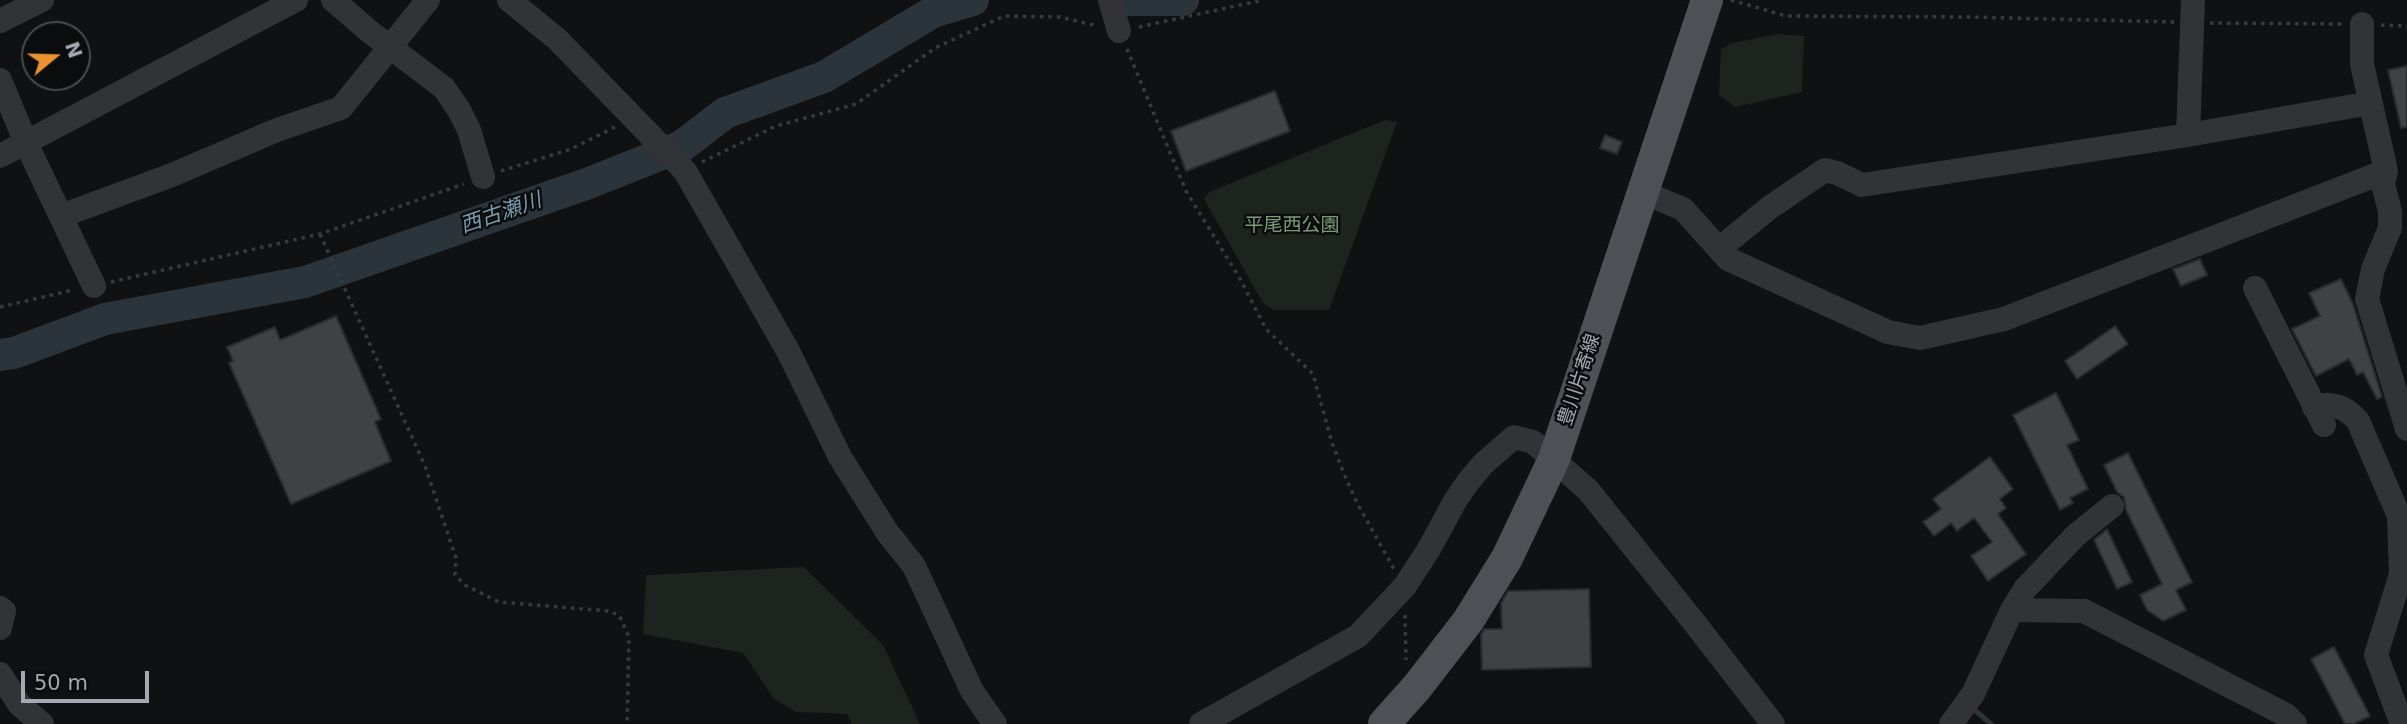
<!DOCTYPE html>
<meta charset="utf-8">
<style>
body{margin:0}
#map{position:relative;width:2407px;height:724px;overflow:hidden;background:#101112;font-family:"DejaVu Sans",sans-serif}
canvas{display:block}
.north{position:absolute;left:21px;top:21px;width:70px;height:70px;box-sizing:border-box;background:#0b0c0d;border:2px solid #474b4f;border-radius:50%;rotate:71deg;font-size:19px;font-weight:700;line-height:28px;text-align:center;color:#a2a9b2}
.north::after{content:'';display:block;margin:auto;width:24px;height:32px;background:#e99331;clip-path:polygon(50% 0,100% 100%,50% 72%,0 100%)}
.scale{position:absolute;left:21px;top:671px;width:128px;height:32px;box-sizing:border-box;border:4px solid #a2a9b2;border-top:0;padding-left:9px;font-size:21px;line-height:24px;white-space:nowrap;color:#a2a9b2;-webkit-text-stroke:5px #0b0c0d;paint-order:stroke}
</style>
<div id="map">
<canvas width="2407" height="724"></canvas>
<div class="north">N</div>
<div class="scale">50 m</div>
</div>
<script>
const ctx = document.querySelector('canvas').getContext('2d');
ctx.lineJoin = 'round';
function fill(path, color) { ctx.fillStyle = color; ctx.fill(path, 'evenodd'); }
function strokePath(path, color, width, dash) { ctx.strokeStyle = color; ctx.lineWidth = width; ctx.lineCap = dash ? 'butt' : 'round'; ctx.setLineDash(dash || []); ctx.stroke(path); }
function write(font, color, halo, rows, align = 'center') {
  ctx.font = font + ' "DejaVu Sans","Noto Sans JP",sans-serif'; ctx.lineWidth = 5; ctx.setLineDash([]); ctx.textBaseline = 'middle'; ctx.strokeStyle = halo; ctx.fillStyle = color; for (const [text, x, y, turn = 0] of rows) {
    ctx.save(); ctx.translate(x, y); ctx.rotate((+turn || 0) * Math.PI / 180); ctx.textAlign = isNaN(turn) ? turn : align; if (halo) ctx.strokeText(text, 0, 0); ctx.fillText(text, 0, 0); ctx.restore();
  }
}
const green = new Path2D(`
 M 1777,34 L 1804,36 L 1802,92 L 1735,107 L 1719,95 L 1721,49 L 1732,43 Z
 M 1385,120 L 1397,122 L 1329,310 L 1273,310 L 1263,303 L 1204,199 L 1209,192 Z
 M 804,567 L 883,645 L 920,724 L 852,724 L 847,714 L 796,712 L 774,699 L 743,653 L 643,634 L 646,575 Z`);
const stream = new Path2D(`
 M 1977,712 L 1991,724`);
const river = new Path2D(`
 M 1115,0 L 1183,0
 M 0,355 L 14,353 L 105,319 L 305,282 L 589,183 L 682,146 L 725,113 L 824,77 L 933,12 L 973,0`);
const building = new Path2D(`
 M 2407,66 L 2407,127 L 2401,128 L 2388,70 Z
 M 1275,91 L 1290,131 L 1186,171 L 1171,131 Z
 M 1605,135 L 1622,142 L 1617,154 L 1600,148 Z
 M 2200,259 L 2207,275 L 2181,286 L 2173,269 Z
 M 2341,279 L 2353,304 L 2382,397 L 2377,399 L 2363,372 L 2357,375 L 2349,359 L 2316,376 L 2292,329 L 2320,316 L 2309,293 Z
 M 336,316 L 381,419 L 375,422 L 391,461 L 291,504 L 229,363 L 233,361 L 227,347 L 275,327 L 280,340 Z
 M 2115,326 L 2128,344 L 2077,379 L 2065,361 Z
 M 2056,393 L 2079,440 L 2067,445 L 2088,489 L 2070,498 L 2073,503 L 2060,510 L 2013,415 Z
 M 2128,453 L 2192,582 L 2176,590 L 2186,610 L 2163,621 L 2147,610 L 2140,595 L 2162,584 L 2126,510 L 2124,497 L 2117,492 L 2104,465 Z
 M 1990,457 L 2013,489 L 2000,499 L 2006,508 L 1998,514 L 2026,554 L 1988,581 L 1971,556 L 1992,542 L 1974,518 L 1957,531 L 1951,523 L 1934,536 L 1923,522 L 1941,509 L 1933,499 Z
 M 2107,529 L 2132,582 L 2117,589 L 2094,540 Z
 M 1589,589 L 1591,667 L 1482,670 L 1481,635 L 1484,629 L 1502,629 L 1501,603 L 1508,591 Z
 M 2334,647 L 2370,716 L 2354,724 L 2345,724 L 2311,659 Z`);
const path = new Path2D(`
 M 1731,0 L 1786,16 L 1970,17 L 2174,22
 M 2210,23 L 2342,24
 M 2381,25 L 2407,26
 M 1139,27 L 1263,0
 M 1127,49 L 1186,191 L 1239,277 L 1266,329 L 1313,374 L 1332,443 L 1344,474 L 1357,503 L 1394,569
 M 702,162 L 776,126 L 856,104 L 935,48 L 1004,16 L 1060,17 L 1097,26
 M 501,171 L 571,149 L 615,127
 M 320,234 L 425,466 L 456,558 L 455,575 L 465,585 L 499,602 L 608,611 L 619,615 L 629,637 L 627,724
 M 111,282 L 320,234 L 464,184
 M 0,307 L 73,290
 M 1405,615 L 1406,660`);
const minor = new Path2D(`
 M 333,0 L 370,32 L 444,88 L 459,110 L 469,130 L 483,177
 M 509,0 L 557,39 L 685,171 L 788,351 L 840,457 L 887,532 L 914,566 L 972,691 L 995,724
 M 1110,0 L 1119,31
 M 0,21 L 42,0
 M 2362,24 L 2362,64 L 2386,171 L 2383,184 L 2390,211 L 2390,228 L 2373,269 L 2367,299 L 2407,429
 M 0,80 L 26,143 L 94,286
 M 2188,135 L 2193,0
 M 0,156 L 296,0
 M 1642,192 L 1683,209 L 1728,259 L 1888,332 L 1920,338 L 2004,319 L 2386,171
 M 61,216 L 172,175 L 277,130 L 341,108 L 428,0
 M 1719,249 L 1769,208 L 1825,170 L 1837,173 L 1862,185 L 2188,135 L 2371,103
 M 2255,288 L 2324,425
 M 2314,407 C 2332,402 2346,407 2358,421 L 2399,516 L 2401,574 L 2376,655 L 2402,724
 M 0,608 L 4,611 L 0,628
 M 2012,610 L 2084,611 L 2286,715 L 2295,724
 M 0,674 L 19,704 L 42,724
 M 1201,724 L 1358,636 L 1405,586 L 1429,549 L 1455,501 L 1468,482 L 1483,464 L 1514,437 L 1533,442 L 1588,490 L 1697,626 L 1773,724
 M 1951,724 L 1973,694 L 2012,610 L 2025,589 L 2075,536 L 2112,506`);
const major = new Path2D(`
 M 1384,724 L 1417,687 L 1468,621 L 1507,558 L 1554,459 L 1707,0`);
const parkNames = [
 ["平尾西公園",1292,226]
];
const streetNames = [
 ["豊川片寄線",1580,380,-72]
];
const waterNames = [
 ["西古瀬川",501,214,-19]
];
fill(green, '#1d241d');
strokePath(stream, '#2b343a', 5);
strokePath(river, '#2b343a', 32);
fill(building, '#3f4145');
strokePath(building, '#2a2b2e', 2);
strokePath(path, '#383a3d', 3.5, [3.5, 5]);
strokePath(minor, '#323337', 24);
strokePath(major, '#4e5055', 32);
write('19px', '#7c9c7a', '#0b0c0d', parkNames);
write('19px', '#a2a9b2', '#0b0c0d', streetNames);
write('italic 21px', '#7a9bac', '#0b0c0d', waterNames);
</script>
